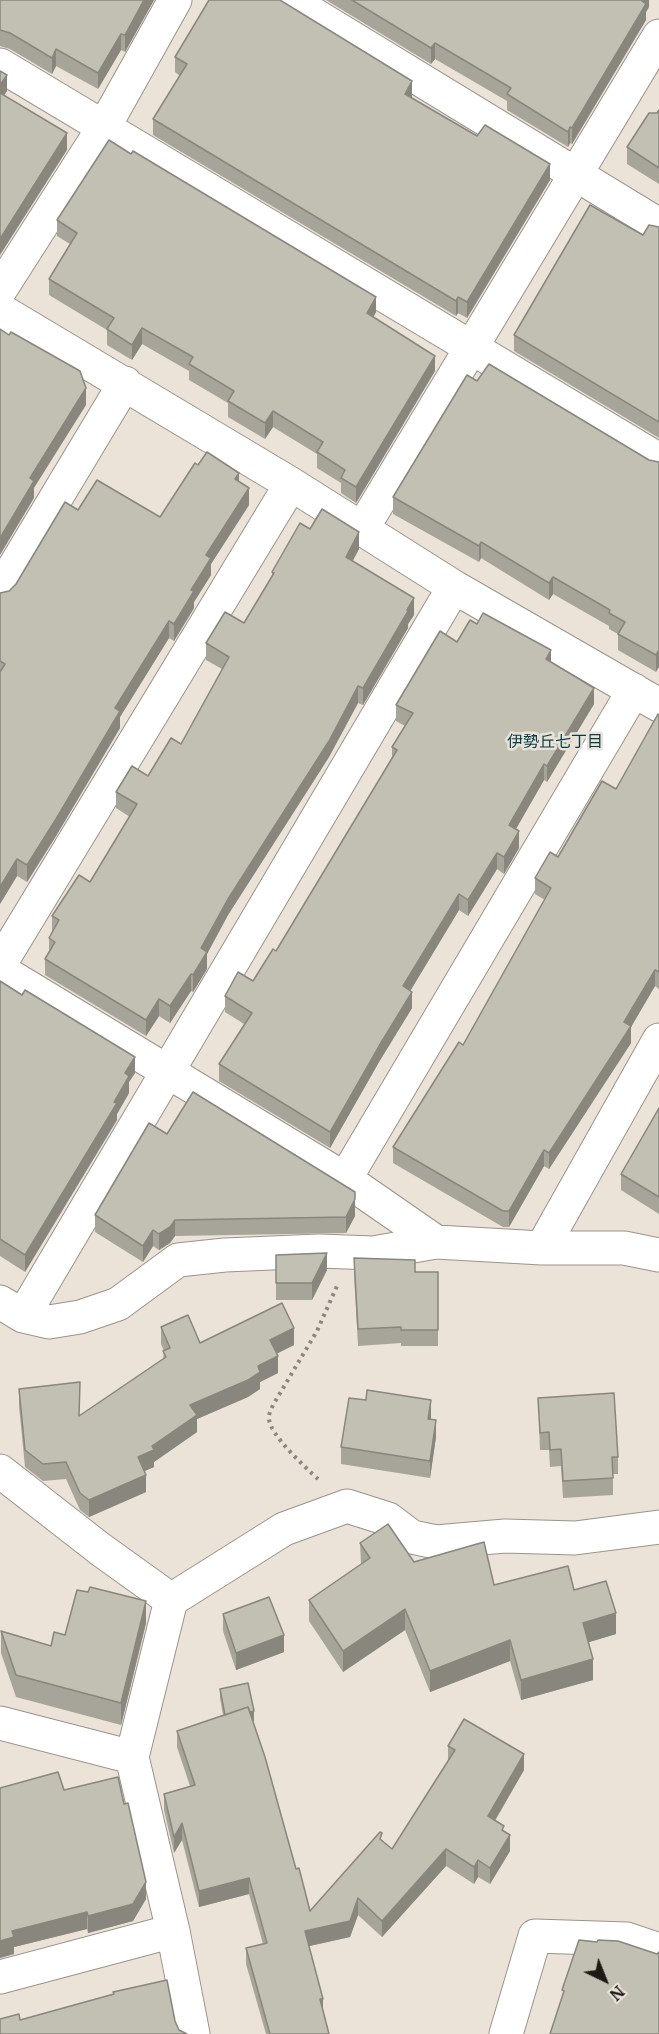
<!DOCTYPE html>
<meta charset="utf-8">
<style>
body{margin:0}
#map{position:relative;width:659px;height:2034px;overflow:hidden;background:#ebe2d8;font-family:Merriweather,serif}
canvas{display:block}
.north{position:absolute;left:575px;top:1950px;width:60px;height:60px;-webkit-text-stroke:4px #ebe2d8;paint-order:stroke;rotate:137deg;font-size:16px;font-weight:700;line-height:24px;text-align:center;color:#1d1916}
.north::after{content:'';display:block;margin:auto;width:21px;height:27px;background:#1d1916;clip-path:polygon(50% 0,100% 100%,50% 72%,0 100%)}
</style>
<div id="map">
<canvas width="659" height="2034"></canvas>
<div class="north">N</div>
</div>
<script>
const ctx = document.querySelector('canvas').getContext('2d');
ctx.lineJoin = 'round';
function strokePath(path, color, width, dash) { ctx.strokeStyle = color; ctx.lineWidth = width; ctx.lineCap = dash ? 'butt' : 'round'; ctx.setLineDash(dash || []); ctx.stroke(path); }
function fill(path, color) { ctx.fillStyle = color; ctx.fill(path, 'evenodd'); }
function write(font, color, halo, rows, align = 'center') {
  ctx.font = font + ' Merriweather,"Noto Sans JP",serif'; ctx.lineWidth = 5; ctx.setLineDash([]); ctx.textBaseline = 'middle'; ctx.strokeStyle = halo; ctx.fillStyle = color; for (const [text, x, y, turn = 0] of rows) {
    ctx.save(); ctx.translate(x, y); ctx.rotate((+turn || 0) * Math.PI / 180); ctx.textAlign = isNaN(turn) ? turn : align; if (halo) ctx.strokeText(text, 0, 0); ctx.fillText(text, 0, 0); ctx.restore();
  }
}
const path = new Path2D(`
 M 318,1479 C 306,1468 270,1435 269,1419 C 268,1415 271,1410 273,1405 L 317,1331 L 337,1286`);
const minor = new Path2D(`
 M 290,0 L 659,225
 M 0,65 L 659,460
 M 0,290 L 104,127 L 175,0
 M 0,310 L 291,484 L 454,587 L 659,705
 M 362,529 L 659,36
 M 0,591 L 125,383
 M 0,964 L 291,484
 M 0,970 L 345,1179 L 436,1242 L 542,1248 L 624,1248 L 659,1255
 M 345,1179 L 634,690
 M 542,1248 L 659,1040
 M 0,1302 L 23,1316 L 49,1322 L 80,1317 L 118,1304 L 178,1260 L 225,1255 L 319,1251 L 373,1253 L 436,1242
 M 23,1316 L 454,587
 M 0,1471 L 100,1549 L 171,1600 L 132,1757 L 173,1931 L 193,2034
 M 171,1600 L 284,1529 L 347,1506 L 388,1519 L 412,1537 L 436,1542 L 505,1536 L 575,1538 L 659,1527
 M 0,1723 L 132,1757
 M 0,1977 L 173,1931
 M 506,2034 L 535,1936 L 627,1939 L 659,1950`);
const wall = new Path2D(`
 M 0,0 L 154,0 L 125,52 L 121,50 L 98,89 L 56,66 L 52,74 L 10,49 L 0,46 Z
 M 326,0 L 649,0 L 649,7 L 646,12 L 646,20 L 572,144 L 570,143 L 568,147 L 507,110 L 507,101 L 435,59 L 431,64 Z
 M 175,57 L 412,96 L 412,98 L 550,180 L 467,318 L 458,313 L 456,316 L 153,135 L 153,119 L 180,76 L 175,72 Z
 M 659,110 L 659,184 L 627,164 L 627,147 Z
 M 57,220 L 376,312 L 373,317 L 435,371 L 356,503 L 341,493 L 341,483 L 317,468 L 317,454 L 273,427 L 265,439 L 228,417 L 228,403 L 189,380 L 189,371 L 142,344 L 132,360 L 107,345 L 107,330 L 49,295 L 49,279 L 70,244 L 57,236 Z
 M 659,227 L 659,438 L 514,351 L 514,335 L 643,235 Z
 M 477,381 L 649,460 L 658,462 L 656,672 L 618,650 L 618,634 L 609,629 L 609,626 L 553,594 L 549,600 L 481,558 L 479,562 L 393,514 L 393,497 Z
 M 198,465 L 239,482 L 249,505 L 211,564 L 211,575 L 194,602 L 194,608 L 174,641 L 169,638 L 120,717 L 120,728 L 56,836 L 27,882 L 17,876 L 0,904 L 0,593 L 9,591 L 16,584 L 78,510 L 160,517 Z
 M 310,529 L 359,549 L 352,561 L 414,615 L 408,624 L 408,628 L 363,705 L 358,703 L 329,757 L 228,915 L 207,954 L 207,969 L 193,992 L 191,991 L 170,1023 L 159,1016 L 146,1036 L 45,975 L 45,959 L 49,952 L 49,938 L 52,931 L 52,916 L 90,882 L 130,817 L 116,808 L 116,792 L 148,776 L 181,744 L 222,669 L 206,660 L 206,643 L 244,623 L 272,576 L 272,572 Z
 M 477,624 L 551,662 L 594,704 L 547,782 L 544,780 L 516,829 L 519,848 L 504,874 L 497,869 L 468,916 L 459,910 L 410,991 L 412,1008 L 379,1062 L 330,1148 L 219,1081 L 219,1064 L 244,1024 L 225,1012 L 225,996 L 253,981 L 276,951 L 392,758 L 392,747 L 405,726 L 396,721 L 396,705 L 457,642 Z
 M 659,715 L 659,989 L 655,986 L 631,1027 L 631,1043 L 549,1169 L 544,1166 L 509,1227 L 503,1227 L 393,1163 L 393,1147 L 463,1045 L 545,900 L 535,894 L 535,878 L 558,857 L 616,789 Z
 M 0,981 L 135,1073 L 129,1082 L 129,1093 L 117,1114 L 117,1120 L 25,1272 L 0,1256 Z
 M 659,1108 L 659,1214 L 621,1190 L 621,1174 Z
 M 167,1134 L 355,1216 L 346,1233 L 175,1236 L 170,1243 L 159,1250 L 153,1246 L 143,1262 L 95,1232 L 95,1215 Z
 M 276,1255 L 327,1270 L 312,1300 L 276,1300 Z
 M 354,1258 L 415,1272 L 438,1272 L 438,1346 L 401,1346 L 401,1343 L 358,1346 L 354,1274 Z
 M 161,1327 L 200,1343 L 294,1345 L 276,1354 L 278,1373 L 260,1382 L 260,1389 L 248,1397 L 197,1419 L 197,1432 L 154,1462 L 154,1467 L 144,1471 L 146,1492 L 89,1517 L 80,1510 L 66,1479 L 43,1481 L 25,1467 L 19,1406 L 19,1389 L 80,1416 L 163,1359 L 164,1351 L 161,1344 Z
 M 538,1398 L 618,1457 L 618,1474 L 613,1474 L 613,1495 L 563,1498 L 561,1466 L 550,1467 L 549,1450 L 540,1450 Z
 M 366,1400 L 431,1417 L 431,1420 L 436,1437 L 430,1478 L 341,1464 L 341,1447 Z
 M 360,1543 L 414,1562 L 494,1585 L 574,1590 L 616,1634 L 589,1642 L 593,1680 L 521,1700 L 510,1661 L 430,1692 L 405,1630 L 343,1672 L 309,1621 L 309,1600 L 361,1564 Z
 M 223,1614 L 284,1652 L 236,1670 L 223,1631 Z
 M 146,1623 L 121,1725 L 16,1697 L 1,1653 L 1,1631 L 51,1646 L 65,1635 Z
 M 220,1689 L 254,1721 L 253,1721 L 296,1869 L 310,1911 L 382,1840 L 392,1849 L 448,1761 L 448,1746 L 524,1770 L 495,1821 L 504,1831 L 510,1851 L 490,1884 L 478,1877 L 474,1884 L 446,1866 L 382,1937 L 358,1915 L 350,1937 L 309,1946 L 323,2011 L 329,2034 L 266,2034 L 246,1964 L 246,1948 L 263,1944 L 249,1894 L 199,1907 L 182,1840 L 174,1853 L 164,1810 L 164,1794 L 190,1786 L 177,1747 L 177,1731 L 223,1715 L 220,1698 Z
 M 0,1788 L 64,1790 L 146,1899 L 133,1921 L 88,1933 L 87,1929 L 14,1947 L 14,1954 L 0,1958 Z`);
const shadedWall = new Path2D(`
 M 144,0 L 154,0 L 125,52 L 125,35 Z
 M 643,0 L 649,0 L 649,7 L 646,12 L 646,20 L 572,144 L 572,128 Z
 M 121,34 L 121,50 L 98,89 L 98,73 Z
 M 435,43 L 435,59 L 431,64 L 431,48 Z
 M 56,49 L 56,66 L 52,74 L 52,58 Z
 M 7,75 L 7,91 L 0,101 L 0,85 Z
 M 412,81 L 412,96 L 405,109 L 405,94 Z
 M 570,127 L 570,143 L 568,147 L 568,132 Z
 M 67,133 L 67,150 L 0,255 L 0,239 Z
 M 550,164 L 550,180 L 467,318 L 467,302 Z
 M 376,297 L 376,312 L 367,329 L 367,313 Z
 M 458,297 L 458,313 L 456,316 L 456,301 Z
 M 142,328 L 142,344 L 132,360 L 132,345 Z
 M 435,356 L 435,371 L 356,503 L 356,487 Z
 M 86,388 L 86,405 L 34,488 L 34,498 L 0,555 L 0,538 L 30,478 Z
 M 273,411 L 273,427 L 265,439 L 265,423 Z
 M 239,473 L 239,489 L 235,479 Z
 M 249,488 L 249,505 L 211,564 L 211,575 L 194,602 L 194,608 L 174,641 L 174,624 L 191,590 L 206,555 Z
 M 359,532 L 359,549 L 346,574 L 346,557 Z
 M 481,542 L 481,558 L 479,562 L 479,546 Z
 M 553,577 L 553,594 L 549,600 L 549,583 Z
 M 414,598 L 414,615 L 408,624 L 408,628 L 363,705 L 363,688 Z
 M 169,621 L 169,638 L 120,717 L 120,728 L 56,836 L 27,882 L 27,865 L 115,708 Z
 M 551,650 L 551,666 L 546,659 Z
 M 659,650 L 659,667 L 656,672 L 656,655 Z
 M 358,686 L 358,703 L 329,757 L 228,915 L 207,954 L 207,969 L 193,992 L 193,975 L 201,948 L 228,899 Z
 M 594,688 L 594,704 L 547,782 L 547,766 Z
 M 544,764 L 544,780 L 509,841 L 509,825 Z
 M 519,831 L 519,848 L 504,874 L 504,857 Z
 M 497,853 L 497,869 L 468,916 L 468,900 Z
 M 17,859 L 17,876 L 0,904 L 0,887 Z
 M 459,894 L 459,910 L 403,1003 L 403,986 Z
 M 655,970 L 655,986 L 631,1027 L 631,1043 L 549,1169 L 549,1153 Z
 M 191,974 L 191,991 L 170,1023 L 170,1006 Z
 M 412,992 L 412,1008 L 379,1062 L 330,1148 L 330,1132 L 379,1046 Z
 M 159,999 L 159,1016 L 146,1036 L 146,1020 Z
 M 135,1057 L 135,1073 L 129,1082 L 129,1093 L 117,1114 L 117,1120 L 25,1272 L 25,1255 L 114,1102 L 125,1073 Z
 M 544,1150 L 544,1166 L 509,1227 L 509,1211 Z
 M 355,1199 L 355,1216 L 346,1233 L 346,1217 Z
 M 175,1220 L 175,1236 L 170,1243 L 159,1250 L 159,1234 Z
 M 153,1230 L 153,1246 L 143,1262 L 143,1246 Z
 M 327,1253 L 327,1270 L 312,1300 L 312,1283 Z
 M 294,1328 L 294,1345 L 270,1357 L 270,1340 Z
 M 278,1356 L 278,1373 L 260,1382 L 260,1389 L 248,1397 L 197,1419 L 197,1432 L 154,1462 L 154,1467 L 138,1474 L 138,1457 L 152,1446 L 190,1405 L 258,1366 Z
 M 431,1400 L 431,1417 L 428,1436 L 428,1419 Z
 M 436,1420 L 436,1437 L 430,1478 L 430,1461 Z
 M 146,1475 L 146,1492 L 89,1517 L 89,1500 Z
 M 146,1601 L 146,1623 L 121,1725 L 121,1703 Z
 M 405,1609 L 405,1630 L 343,1672 L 343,1651 Z
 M 616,1613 L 616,1634 L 583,1644 L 583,1623 Z
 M 284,1635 L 284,1652 L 236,1670 L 236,1653 Z
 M 510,1640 L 510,1661 L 430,1692 L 430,1671 Z
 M 593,1659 L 593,1680 L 521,1700 L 521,1680 Z
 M 254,1711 L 254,1721 L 226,1727 L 226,1718 Z
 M 524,1754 L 524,1770 L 488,1832 L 488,1816 Z
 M 182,1823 L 182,1840 L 174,1853 L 174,1837 Z
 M 510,1835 L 510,1851 L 490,1884 L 490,1868 Z
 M 446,1849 L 446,1866 L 382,1937 L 382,1921 Z
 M 478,1860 L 478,1877 L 474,1884 L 474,1867 Z
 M 249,1878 L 249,1894 L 199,1907 L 199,1891 Z
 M 146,1882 L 146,1899 L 133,1921 L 88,1933 L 88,1916 Z
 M 358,1898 L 358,1915 L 350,1937 L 305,1947 L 305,1931 Z
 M 87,1912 L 87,1929 L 14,1947 L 14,1954 L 0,1958 L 0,1941 L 12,1931 Z
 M 320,1999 L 323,1999 L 323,2015 Z`);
const building = new Path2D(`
 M 0,0 L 144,0 L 125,35 L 121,34 L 98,73 L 56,49 L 52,58 L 10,33 L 0,30 Z
 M 209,0 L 280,0 L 412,81 L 405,94 L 477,136 L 485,125 L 550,164 L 467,302 L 458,297 L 456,301 L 153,119 L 187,64 L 175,57 Z
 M 352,0 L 643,0 L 642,1 L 646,4 L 572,128 L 570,127 L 568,132 L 507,94 L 511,88 L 435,43 L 431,48 Z
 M 0,71 L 7,75 L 0,85 Z
 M 0,93 L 67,133 L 0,239 Z
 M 659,110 L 659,168 L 627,147 L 649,113 L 657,113 Z
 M 109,140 L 131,154 L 133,151 L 376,297 L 367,313 L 435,356 L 356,487 L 341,478 L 345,470 L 317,452 L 323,442 L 273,411 L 265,423 L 228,401 L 234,391 L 189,364 L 193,357 L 142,328 L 132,345 L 107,329 L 114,318 L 49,279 L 77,233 L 57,220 Z
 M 590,205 L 643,235 L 649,225 L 659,227 L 659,422 L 514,335 Z
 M 0,329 L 9,335 L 11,332 L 80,371 L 86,388 L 30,478 L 34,481 L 0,538 Z
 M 489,364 L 649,460 L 659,462 L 659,650 L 656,655 L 618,634 L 625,622 L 609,613 L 610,610 L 553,577 L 549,583 L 481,542 L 479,546 L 393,497 L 467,375 L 477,381 Z
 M 207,452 L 239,473 L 235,479 L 249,488 L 206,555 L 211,558 L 191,590 L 194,591 L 174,624 L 169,621 L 115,708 L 120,711 L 56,819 L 27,865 L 17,859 L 0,887 L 0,672 L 5,664 L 0,661 L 0,593 L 9,591 L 16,584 L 65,502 L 78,510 L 97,480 L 160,517 L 195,463 L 198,465 Z
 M 322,509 L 359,532 L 346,557 L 414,598 L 407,610 L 408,611 L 363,688 L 358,686 L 329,741 L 228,899 L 201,948 L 207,952 L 193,975 L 191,974 L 170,1006 L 159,999 L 146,1020 L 45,959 L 55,942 L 49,938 L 59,920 L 52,916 L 79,875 L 90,882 L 137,804 L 116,792 L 132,766 L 148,776 L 171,738 L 181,744 L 229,657 L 206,643 L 225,612 L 244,623 L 274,573 L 272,572 L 300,523 L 310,529 Z
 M 483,613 L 551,650 L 546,659 L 594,688 L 547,766 L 544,764 L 509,825 L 519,831 L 504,857 L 497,853 L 468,900 L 459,894 L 403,986 L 412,992 L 379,1046 L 330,1132 L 219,1064 L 252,1013 L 225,996 L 238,972 L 253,981 L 273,949 L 276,951 L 397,750 L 392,747 L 413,713 L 396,705 L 440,631 L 457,642 L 470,620 L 477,624 Z
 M 658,714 L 659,715 L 659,972 L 655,970 L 624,1022 L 631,1026 L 549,1153 L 544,1150 L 509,1211 L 503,1211 L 393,1147 L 459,1042 L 463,1045 L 551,888 L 535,878 L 550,852 L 558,857 L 602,781 L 616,789 Z
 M 0,981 L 22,995 L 25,990 L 135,1057 L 125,1073 L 129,1076 L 114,1102 L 117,1103 L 25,1255 L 0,1239 Z
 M 193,1092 L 355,1192 L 355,1199 L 346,1217 L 175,1220 L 170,1227 L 159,1234 L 153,1230 L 143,1246 L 95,1215 L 149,1123 L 167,1134 Z
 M 659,1108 L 659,1197 L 621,1174 Z
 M 327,1253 L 312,1283 L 276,1283 L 276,1255 Z
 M 354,1258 L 415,1260 L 415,1272 L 438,1272 L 438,1330 L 401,1330 L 401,1327 L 358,1329 Z
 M 282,1303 L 294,1328 L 270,1340 L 278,1356 L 258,1366 L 260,1372 L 248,1380 L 190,1405 L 197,1415 L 152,1446 L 154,1450 L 138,1457 L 146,1475 L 89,1500 L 80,1493 L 66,1462 L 43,1464 L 25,1450 L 19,1389 L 80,1382 L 79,1416 L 166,1357 L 163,1351 L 170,1348 L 161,1327 L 188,1315 L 200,1343 Z
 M 367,1390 L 431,1400 L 428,1419 L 436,1420 L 430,1461 L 341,1447 L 349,1398 L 366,1400 Z
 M 614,1393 L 618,1457 L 612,1457 L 613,1478 L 563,1481 L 561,1449 L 550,1450 L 549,1432 L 540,1433 L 538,1398 Z
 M 388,1524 L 414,1562 L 484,1542 L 494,1585 L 568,1566 L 574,1590 L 606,1581 L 616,1613 L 583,1623 L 593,1659 L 521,1680 L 510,1640 L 430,1671 L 405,1609 L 343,1651 L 309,1600 L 370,1558 L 360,1543 Z
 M 90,1587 L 146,1601 L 121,1703 L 16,1675 L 1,1631 L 51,1646 L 54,1632 L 65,1635 L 77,1590 L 88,1592 Z
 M 269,1597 L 284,1635 L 236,1653 L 223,1614 Z
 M 248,1683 L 254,1711 L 250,1712 L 248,1707 L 225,1715 L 220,1689 Z
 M 248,1707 L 265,1757 L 296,1869 L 299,1868 L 310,1911 L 380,1832 L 382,1833 L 380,1839 L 392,1849 L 455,1750 L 448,1746 L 464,1719 L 524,1754 L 488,1816 L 504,1826 L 502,1830 L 510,1835 L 490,1868 L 478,1860 L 474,1867 L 446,1849 L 382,1921 L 358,1898 L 350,1921 L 305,1931 L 323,1999 L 320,1999 L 329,2034 L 270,2034 L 246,1948 L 267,1943 L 249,1878 L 199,1891 L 182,1823 L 174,1837 L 164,1794 L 195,1785 L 177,1731 Z
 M 58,1772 L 64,1790 L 118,1777 L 124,1804 L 128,1803 L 146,1882 L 133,1904 L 88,1916 L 87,1912 L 12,1931 L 14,1937 L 0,1941 L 0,1788 Z
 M 579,1940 L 597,1942 L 598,1940 L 618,1941 L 657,1954 L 659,1952 L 659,2034 L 550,2034 L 564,1991 L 562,1990 Z
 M 167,1980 L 175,2021 L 179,2030 L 187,2034 L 0,2034 L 0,2019 L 19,2014 L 20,2020 L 114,1994 L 113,1992 Z`);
const neighbourhoodNames = [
 ["伊勢丘七丁目",555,742]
];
strokePath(minor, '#9c938a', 35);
strokePath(path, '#8d8680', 4, [3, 4.5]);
strokePath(minor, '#fff', 33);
fill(wall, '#a7a59a');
fill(shadedWall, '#88867d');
fill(building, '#c2c0b3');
strokePath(building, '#88867d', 1.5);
write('16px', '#003e49', '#ebe2d8', neighbourhoodNames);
</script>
